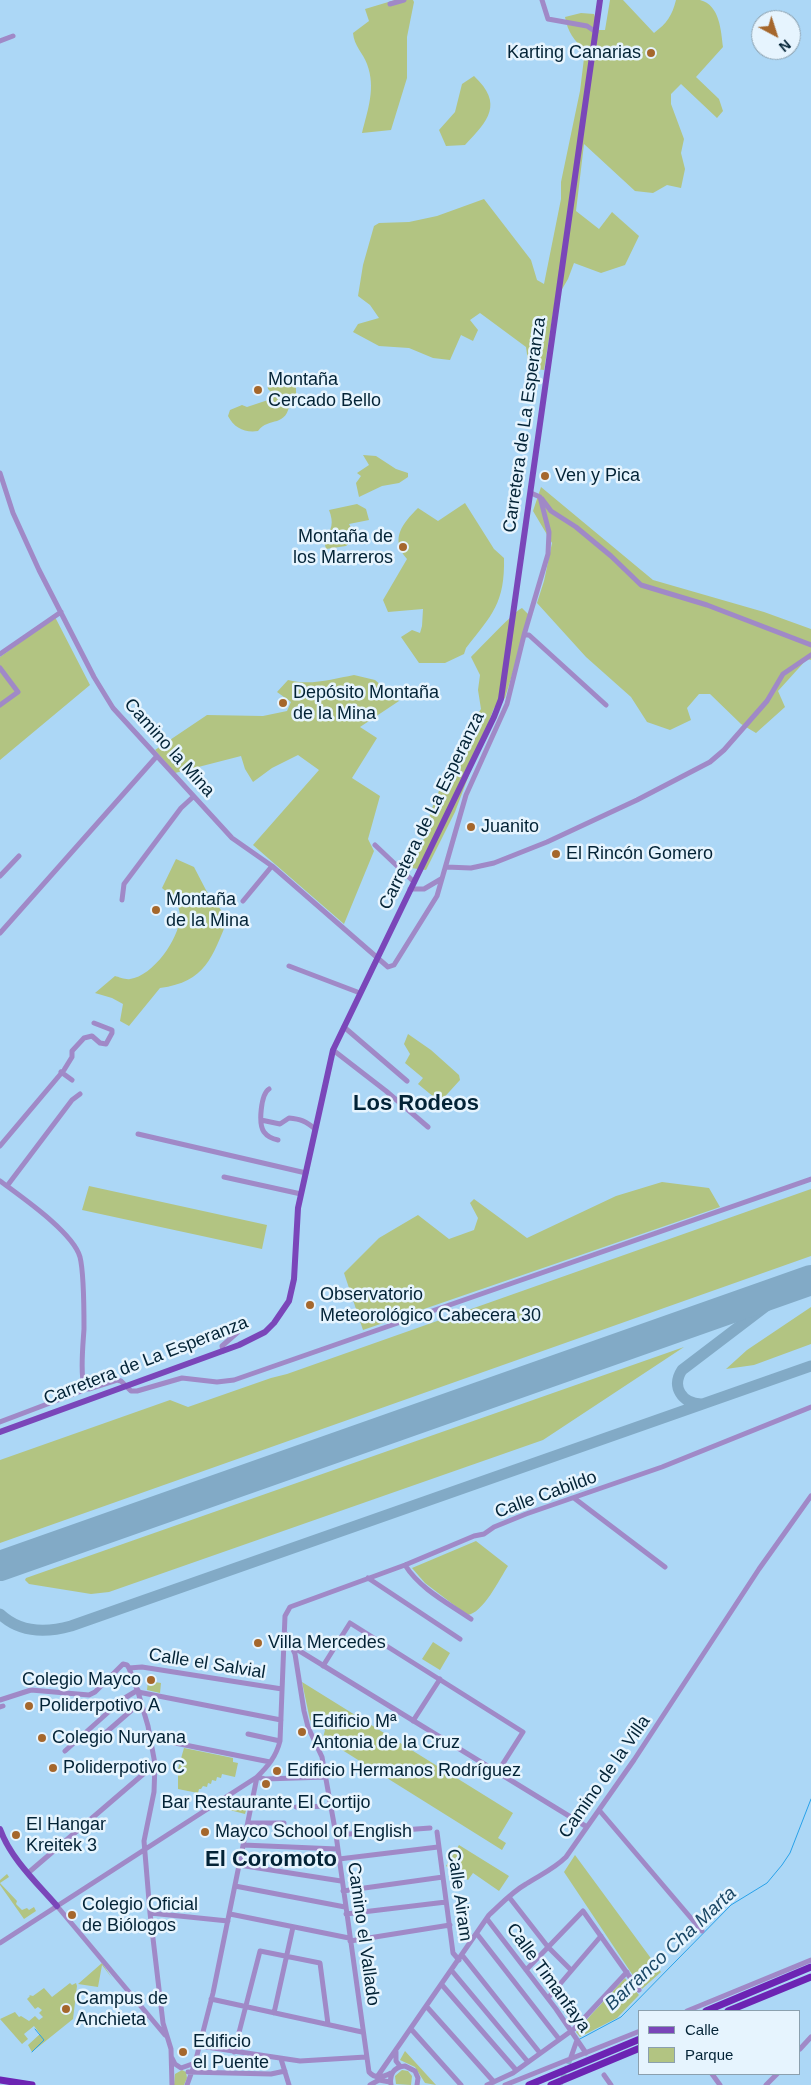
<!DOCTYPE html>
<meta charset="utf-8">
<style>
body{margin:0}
#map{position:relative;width:811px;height:2085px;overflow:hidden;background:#acd7f6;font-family:Helvetica,sans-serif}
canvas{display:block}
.legend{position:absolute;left:638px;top:2010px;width:162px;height:65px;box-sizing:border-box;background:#e6f4fe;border:1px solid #8ba0ae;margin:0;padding:6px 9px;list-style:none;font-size:15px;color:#032336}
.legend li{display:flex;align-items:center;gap:10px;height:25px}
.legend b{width:25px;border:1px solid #8ba0ae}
.north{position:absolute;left:751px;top:10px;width:50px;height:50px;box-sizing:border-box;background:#e6f4fe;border:1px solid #8ba0ae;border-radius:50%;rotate:140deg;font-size:14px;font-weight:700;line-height:20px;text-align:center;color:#032336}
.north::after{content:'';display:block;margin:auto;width:18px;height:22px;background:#a5672c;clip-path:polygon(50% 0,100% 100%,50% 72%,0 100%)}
</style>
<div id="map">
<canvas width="811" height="2085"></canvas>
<ul class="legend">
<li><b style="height:6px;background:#7a46b9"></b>Calle</li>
<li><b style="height:14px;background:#b2c482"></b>Parque</li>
</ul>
<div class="north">N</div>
</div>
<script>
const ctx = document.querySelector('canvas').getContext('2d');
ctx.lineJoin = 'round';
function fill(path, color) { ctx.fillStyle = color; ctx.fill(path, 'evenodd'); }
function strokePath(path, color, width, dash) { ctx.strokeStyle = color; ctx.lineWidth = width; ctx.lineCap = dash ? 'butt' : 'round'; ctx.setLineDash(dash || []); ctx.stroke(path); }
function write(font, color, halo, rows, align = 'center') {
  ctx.font = font + ' Helvetica,sans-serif'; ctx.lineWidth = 5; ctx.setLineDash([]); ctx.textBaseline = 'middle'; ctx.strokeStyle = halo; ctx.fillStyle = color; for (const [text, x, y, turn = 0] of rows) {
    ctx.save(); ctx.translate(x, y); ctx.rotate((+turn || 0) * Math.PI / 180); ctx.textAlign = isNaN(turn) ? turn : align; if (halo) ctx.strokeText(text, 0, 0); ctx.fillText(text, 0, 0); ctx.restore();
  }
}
const green = new Path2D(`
 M 395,0 L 413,0 L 414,2 L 407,37 L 407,78 L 391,130 L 362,133 C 368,109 376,88 367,64 C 363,53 354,46 353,33 L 369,21 L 365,9 Z
 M 610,0 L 623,0 L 654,33 C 667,23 672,16 676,0 C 683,0 692,0 700,0 C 720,5 721,31 723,47 L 696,77 L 719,99 L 723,111 L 717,118 L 681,84 L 671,94 L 671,104 L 684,139 L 681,153 L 685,169 L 681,188 L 667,185 L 653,193 L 635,191 L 584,144 L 576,211 L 599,229 L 612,212 L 639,236 L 625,265 L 601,273 L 574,263 L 568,279 L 555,301 L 544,370 L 529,368 L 526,347 L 480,313 L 470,320 L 478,330 L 473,341 L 461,335 L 450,360 L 433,358 L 409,348 L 379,346 L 353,332 L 358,324 L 379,318 L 370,305 L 358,296 L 363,265 L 374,226 L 379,223 L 409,222 L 437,216 L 484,199 L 531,260 L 537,280 L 544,284 L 561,199 L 561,182 L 580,91 L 585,50 C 574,40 568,33 565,17 L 581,13 L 594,14 L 599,30 L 605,30 Z
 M 474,76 C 504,104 488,121 465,145 L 446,146 L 439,130 L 455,112 L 462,84 Z
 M 275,376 L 287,376 L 296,388 L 296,397 L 290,401 C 287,429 269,416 258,431 C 245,433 234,428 228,416 L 230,410 L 242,405 L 247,407 L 271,399 L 274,395 L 268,389 L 267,379 Z
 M 363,455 L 376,456 L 396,469 L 408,473 L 408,477 L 399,483 L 382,486 L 359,497 L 356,483 L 361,476 L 357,473 L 369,465 Z
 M 541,487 L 653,580 L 764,612 L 811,629 L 811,660 L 807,659 L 778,691 L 785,707 L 756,733 L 741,724 L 710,694 L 699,694 L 687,708 L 691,720 L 670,730 L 647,722 L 631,697 L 586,657 L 537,603 L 544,581 L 552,543 L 533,511 Z
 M 465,503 L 494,549 L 504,558 C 505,603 492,615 466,648 L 464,654 L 445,663 L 419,663 L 401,637 L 412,630 L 420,633 L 422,626 L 423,609 L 388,612 L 383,600 L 407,559 C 389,539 403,523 418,508 L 438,521 Z
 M 357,504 L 366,509 L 369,520 L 349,524 L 356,537 L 346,546 L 326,549 L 324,541 C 332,529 334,523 329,510 Z
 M 522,608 L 530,616 L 505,698 L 494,708 L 455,812 L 426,870 L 411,868 L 428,829 L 430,813 L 449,766 L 464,735 L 481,709 L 478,690 L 480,675 L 471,657 C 478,650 517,609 522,608 Z
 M 55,617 L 90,685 L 0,760 L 0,657 Z
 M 354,675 L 375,680 L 399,701 L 360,727 L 377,738 L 352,778 L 380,796 L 368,839 L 374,851 L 344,924 L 253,845 L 319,770 L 298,755 L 272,768 L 253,782 L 245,769 L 241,756 L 175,773 L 155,750 L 207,715 L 263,716 L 287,711 L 291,702 L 277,692 L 288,680 C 310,686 333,679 354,675 Z
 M 176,859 L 194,867 L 207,892 L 228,919 C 212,957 206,982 160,988 L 129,1026 L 120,1021 L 123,1004 L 112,998 L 95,993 L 115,976 C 119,977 126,980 130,979 C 153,976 179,939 180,917 C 180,904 172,896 162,888 Z
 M 408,1034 L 431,1050 L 459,1075 L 460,1080 L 440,1102 L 418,1084 L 423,1078 L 405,1063 L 410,1054 L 404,1044 Z
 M 662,1182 L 709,1188 L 720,1207 L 363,1330 L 344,1273 L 379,1238 L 418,1215 L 449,1239 L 474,1230 L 478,1218 L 470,1203 L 474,1199 L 527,1238 L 616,1196 Z
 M 89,1186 L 267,1225 L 262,1249 L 82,1210 Z
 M 811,1189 L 811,1256 L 0,1543 L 0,1460 L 170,1400 L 188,1407 L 271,1378 L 287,1374 Z
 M 811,1307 L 811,1344 L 754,1365 L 726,1369 L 747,1350 Z
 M 684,1347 L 543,1440 L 109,1592 L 91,1594 L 29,1584 L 25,1580 L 26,1578 Z
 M 476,1541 L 508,1566 C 500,1578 483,1614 467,1615 L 425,1583 L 412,1568 Z
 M 433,1642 L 450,1653 L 440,1670 L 422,1659 Z
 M 148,1681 L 161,1683 L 160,1693 L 147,1690 Z
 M 302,1682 L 513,1813 L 498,1838 L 506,1843 L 502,1850 L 323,1738 L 325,1730 L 310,1720 Z
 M 184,1748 L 233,1758 L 233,1762 L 238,1763 L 235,1777 L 222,1774 L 221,1778 L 217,1777 L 216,1781 L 212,1780 L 211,1784 L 208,1783 L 207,1787 L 203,1786 L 201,1789 L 199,1789 L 198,1793 L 178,1789 L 178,1769 Z
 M 231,1799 L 248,1803 L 245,1814 L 222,1808 L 223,1805 Z
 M 459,1845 L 509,1876 L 499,1891 L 473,1873 L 468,1880 L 446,1866 Z
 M 575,1855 L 661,1972 L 642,1989 L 564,1872 Z
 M 7,1874 L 9,1877 L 0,1883 L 17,1901 L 16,1904 L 22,1910 L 27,1908 L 29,1910 L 34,1907 L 36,1911 L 24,1919 L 0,1885 L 0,1880 Z
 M 102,1963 L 112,1978 L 102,1965 L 98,1987 L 78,1984 Z
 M 625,1978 L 639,1995 L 617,2018 L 580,2037 L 576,2032 L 578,2029 Z
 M 70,1983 L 72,1985 L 76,1983 L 77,1986 L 73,2019 L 32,2052 L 28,2045 L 40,2034 L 34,2026 L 24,2034 L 28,2039 L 22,2044 L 0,2019 L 15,2012 L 19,2017 L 21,2016 L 29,2021 L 35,2016 L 39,2020 L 43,2017 L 39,2013 L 42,2010 L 38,2007 L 35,2009 L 27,1999 L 30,1996 L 29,1995 L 33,1996 L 44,1988 L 52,1997 Z
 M 405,2051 L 436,2085 L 425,2083 L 415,2067 L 400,2060 Z
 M 182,2070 L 186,2072 L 187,2078 L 184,2085 L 174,2085 L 175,2074 Z
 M 402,2070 L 408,2071 L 412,2076 L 411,2085 L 396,2084 L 395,2076 Z`);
const stream = new Path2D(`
 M 578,2040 L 621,2017 L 731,1905 L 767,1883 L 782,1865 L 790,1853 L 811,1799
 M 32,2052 L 44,2040 L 35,2029`);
const taxiway = new Path2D(`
 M 701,1404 C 682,1403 671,1387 682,1370 L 791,1287
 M 0,1614 C 20,1633 46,1633 71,1626 L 811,1366`);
const runway = new Path2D(`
 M 0,1566 L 811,1280`);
const minorTunnel = new Path2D(`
 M 560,2085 L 571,2057`);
const minor = new Path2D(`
 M 542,0 L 548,19 L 587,26 L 596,32
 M 390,4 L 404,0
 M 0,41 L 13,36
 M 0,473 L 13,513 L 39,570 L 94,677 L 113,708 L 232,838 L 272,866 L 388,967 L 394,965 L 437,896 L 466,795 L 507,704 L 524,635 L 548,554 L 549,532 L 540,497 L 531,493
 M 542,499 L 551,511 L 576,527 L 611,556 L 641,585 L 707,605 L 811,645
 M 524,635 L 529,635 L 606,705
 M 0,654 L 61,612
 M 0,668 L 18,692 L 0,705
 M 375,845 L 414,882
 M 446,867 L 471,868 L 494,863 L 547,842 L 637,800 L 710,762 L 724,750 L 767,701 L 783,674 L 811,655
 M 0,876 L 19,856
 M 410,889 L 424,889 L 441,879
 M 122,900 L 124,884 L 181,808 L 193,797
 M 243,901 L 272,866
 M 0,933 L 157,756
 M 289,966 L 360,993
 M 344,1027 L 407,1081
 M 333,1050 L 386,1091 L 428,1127
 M 61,1072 L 72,1080
 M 269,1089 C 261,1094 258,1124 264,1132 C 267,1136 273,1139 278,1140
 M 261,1120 L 280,1124 L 289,1118 C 300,1119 306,1121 315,1129
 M 138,1134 L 306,1173
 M 0,1146 L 64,1070 L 72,1057 L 72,1051 L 84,1038 L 92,1036 L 100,1043 L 106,1044 L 112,1033 L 112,1030 L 94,1023
 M 224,1177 L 301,1194
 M 0,1181 C 20,1196 73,1232 80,1257 C 84,1273 84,1311 84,1329 C 83,1345 80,1372 84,1386 L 89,1389 L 117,1380 L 121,1381 L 131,1391 L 137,1391 L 182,1378 L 217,1382 L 234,1380 L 811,1179
 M 7,1186 L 72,1100 L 80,1094
 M 223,1351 L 222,1346 L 238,1332 L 241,1323
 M 0,1422 L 87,1389
 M 574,1498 L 665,1567
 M 405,1565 C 420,1589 448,1603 471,1619
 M 368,1578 L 460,1639
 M 286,1634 L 295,1654 L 304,1711 L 308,1727 L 322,1757 L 336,1835 L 369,2072 C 375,2079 384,2077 391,2073
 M 293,1647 L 587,1827
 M 323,1666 L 350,1623 L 523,1732 L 497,1773
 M 129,1668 L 142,1667 L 282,1689
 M 138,1692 L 281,1720
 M 0,1700 L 31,1690 L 89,1695 L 95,1692 L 123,1664 L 127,1665 L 129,1668 L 138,1692 L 148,1726 L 155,1764 L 154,1792 L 144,1841 L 150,1913 L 163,2023 L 171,2049 L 172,2085
 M 0,1707 L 3,1706
 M 413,1721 L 440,1679
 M 248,1734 L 280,1741
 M 150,1738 L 270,1762
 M 95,1742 L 141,1702
 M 65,1751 L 123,1699 L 138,1690
 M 257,1777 L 265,1779 L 326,1777
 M 296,1807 L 331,1806
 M 599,1810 L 702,1931
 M 248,1823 L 284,1823
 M 437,1832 L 453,1953 L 459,1960
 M 336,1835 L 430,1828
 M 243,1845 L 337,1849
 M 339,1859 L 438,1847
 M 239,1865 L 341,1881
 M 28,1873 L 155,1764
 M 235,1886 L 345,1907
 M 343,1891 L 443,1877
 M 509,1897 L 548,1947 L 571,1970
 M 57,1906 L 165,2035
 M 150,1913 L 228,1921
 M 230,1914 L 349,1938
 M 346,1914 L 446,1902
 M 487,1919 L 556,2009 L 586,2053
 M 477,1934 L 559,2039
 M 350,1941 L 450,1925
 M 0,1943 L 257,1777 C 268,1766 276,1757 280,1741 L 285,1616 L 290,1607 L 405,1565 L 474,1536 L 484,1534 L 494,1527 L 526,1514 L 662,1467 L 811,1407
 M 462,1955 L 540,2053
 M 526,1970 L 583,1911 L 639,1990
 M 452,1971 L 528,2062
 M 442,1985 L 516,2070
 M 548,1998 L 601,1936
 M 211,1999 L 362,2032
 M 427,2007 L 494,2082
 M 687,2011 L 811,1960
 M 274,2013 L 293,1927
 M 411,2029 L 461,2085
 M 200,2046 L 300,2061 L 366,2057
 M 800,2049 L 811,2037
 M 234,2052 L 260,1951 L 320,1963 L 328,2024
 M 396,2052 L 396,2061 L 400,2066
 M 571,2057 L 577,2040
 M 172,2058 L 175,2064 L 181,2068 L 195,2063
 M 281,2059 L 289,2085
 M 188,2072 L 271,2074 L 285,2071
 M 712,2074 L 720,2085
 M 604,2075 L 611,2085
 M 377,2077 L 489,1915 C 501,1904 512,1892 526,1884 C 540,1875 554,1869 566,1857 L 634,1760 L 759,1569 L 811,1496
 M 187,2085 L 195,2063 L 213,1993 L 257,1777
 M 370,2085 L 379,2080 L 390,2082
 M 391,2085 C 389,2074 394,2067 405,2066 L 415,2071 L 418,2078 L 417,2085
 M 487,2085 L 513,2073 L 574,2029 L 627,1972
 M 505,2085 L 640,2031
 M 766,2085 L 777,2074`);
const major = new Path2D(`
 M 0,1432 L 239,1345 L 265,1332 L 274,1323 L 289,1301 L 294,1279 L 298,1208 L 333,1050 L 494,717 L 501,699 L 600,0
 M 0,1829 C 11,1859 36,1882 57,1906`);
const highway = new Path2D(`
 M 706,2011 L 811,1967
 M 728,2011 L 811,1977
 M 0,2080 L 32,2085
 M 529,2085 L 640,2039
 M 551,2085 L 640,2048`);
const markers = [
 [651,53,5,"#a5672c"],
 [258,390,5,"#a5672c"],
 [545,476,5,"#a5672c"],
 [403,547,5,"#a5672c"],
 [283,703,5,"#a5672c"],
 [471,827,5,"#a5672c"],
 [556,854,5,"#a5672c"],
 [156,910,5,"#a5672c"],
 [310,1305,5,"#a5672c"],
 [258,1643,5,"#a5672c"],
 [151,1680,5,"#a5672c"],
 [29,1706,5,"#a5672c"],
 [302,1732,5,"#a5672c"],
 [42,1738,5,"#a5672c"],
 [53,1768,5,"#a5672c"],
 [277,1771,5,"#a5672c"],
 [266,1784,5,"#a5672c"],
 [205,1832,5,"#a5672c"],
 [16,1835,5,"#a5672c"],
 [72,1915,5,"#a5672c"],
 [66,2009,5,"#a5672c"],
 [183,2052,5,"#a5672c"]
];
const poiNames = [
 ["Karting Canarias",641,53,"right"],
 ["Montaña",268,380],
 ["Cercado Bello",268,401],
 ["Ven y Pica",555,476],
 ["Montaña de",393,537,"right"],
 ["los Marreros",393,558,"right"],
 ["Depósito Montaña",293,693],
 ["de la Mina",293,714],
 ["Juanito",481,827],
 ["El Rincón Gomero",566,854],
 ["Montaña",166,900],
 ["de la Mina",166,921],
 ["Observatorio",320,1295],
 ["Meteorológico Cabecera 30",320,1316],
 ["Villa Mercedes",268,1643],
 ["Colegio Mayco",141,1680,"right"],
 ["Poliderpotivo A",39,1706],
 ["Edificio Mª",312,1722],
 ["Antonia de la Cruz",312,1743],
 ["Colegio Nuryana",52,1738],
 ["Poliderpotivo C",63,1768],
 ["Edificio Hermanos Rodríguez",287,1771],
 ["Bar Restaurante El Cortijo",266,1803,"center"],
 ["El Hangar",26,1825],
 ["Kreitek 3",26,1846],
 ["Mayco School of English",215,1832],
 ["Colegio Oficial",82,1905],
 ["de Biólogos",82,1926],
 ["Campus de",76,1999],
 ["Anchieta",76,2020],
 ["Edificio",193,2042],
 ["el Puente",193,2063]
];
const streetNames = [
 ["Carretera de La Esperanza",525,425,-82],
 ["Camino la Mina",169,748,48],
 ["Carretera de La Esperanza",432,811,-64],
 ["Carretera de La Esperanza",146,1361,-21],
 ["Calle Cabildo",546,1495,-20],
 ["Calle el Salvial",207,1664,9],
 ["Camino de la Villa",605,1777,-55],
 ["Calle Airam",459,1895,82],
 ["Camino el Vallado",363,1934,82],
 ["Calle Timanfaya",548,1978,54]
];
const waterNames = [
 ["Barranco Cha Marta",671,1949,-43]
];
const districtNames = [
 ["Los Rodeos",416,1104],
 ["El Coromoto",271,1860]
];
fill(green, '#b2c482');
strokePath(stream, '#28a1e9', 1);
strokePath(taxiway, '#82aac6', 11);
strokePath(runway, '#82aac6', 30);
strokePath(minorTunnel, '#8ab3d0', 5, [5, 2.5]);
strokePath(minor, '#a089c7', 5);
strokePath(major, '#7a46b9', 6);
strokePath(highway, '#6c24b3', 7);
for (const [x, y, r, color] of markers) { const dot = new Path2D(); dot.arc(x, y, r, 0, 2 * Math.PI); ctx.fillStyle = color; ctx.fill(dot); strokePath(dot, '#e6f4fe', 2); }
write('18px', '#032336', '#e6f4fe', poiNames, 'left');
write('18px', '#032336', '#e6f4fe', streetNames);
write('italic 19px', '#1b4866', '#e6f4fe', waterNames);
write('bold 22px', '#032336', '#e6f4fe', districtNames);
</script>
